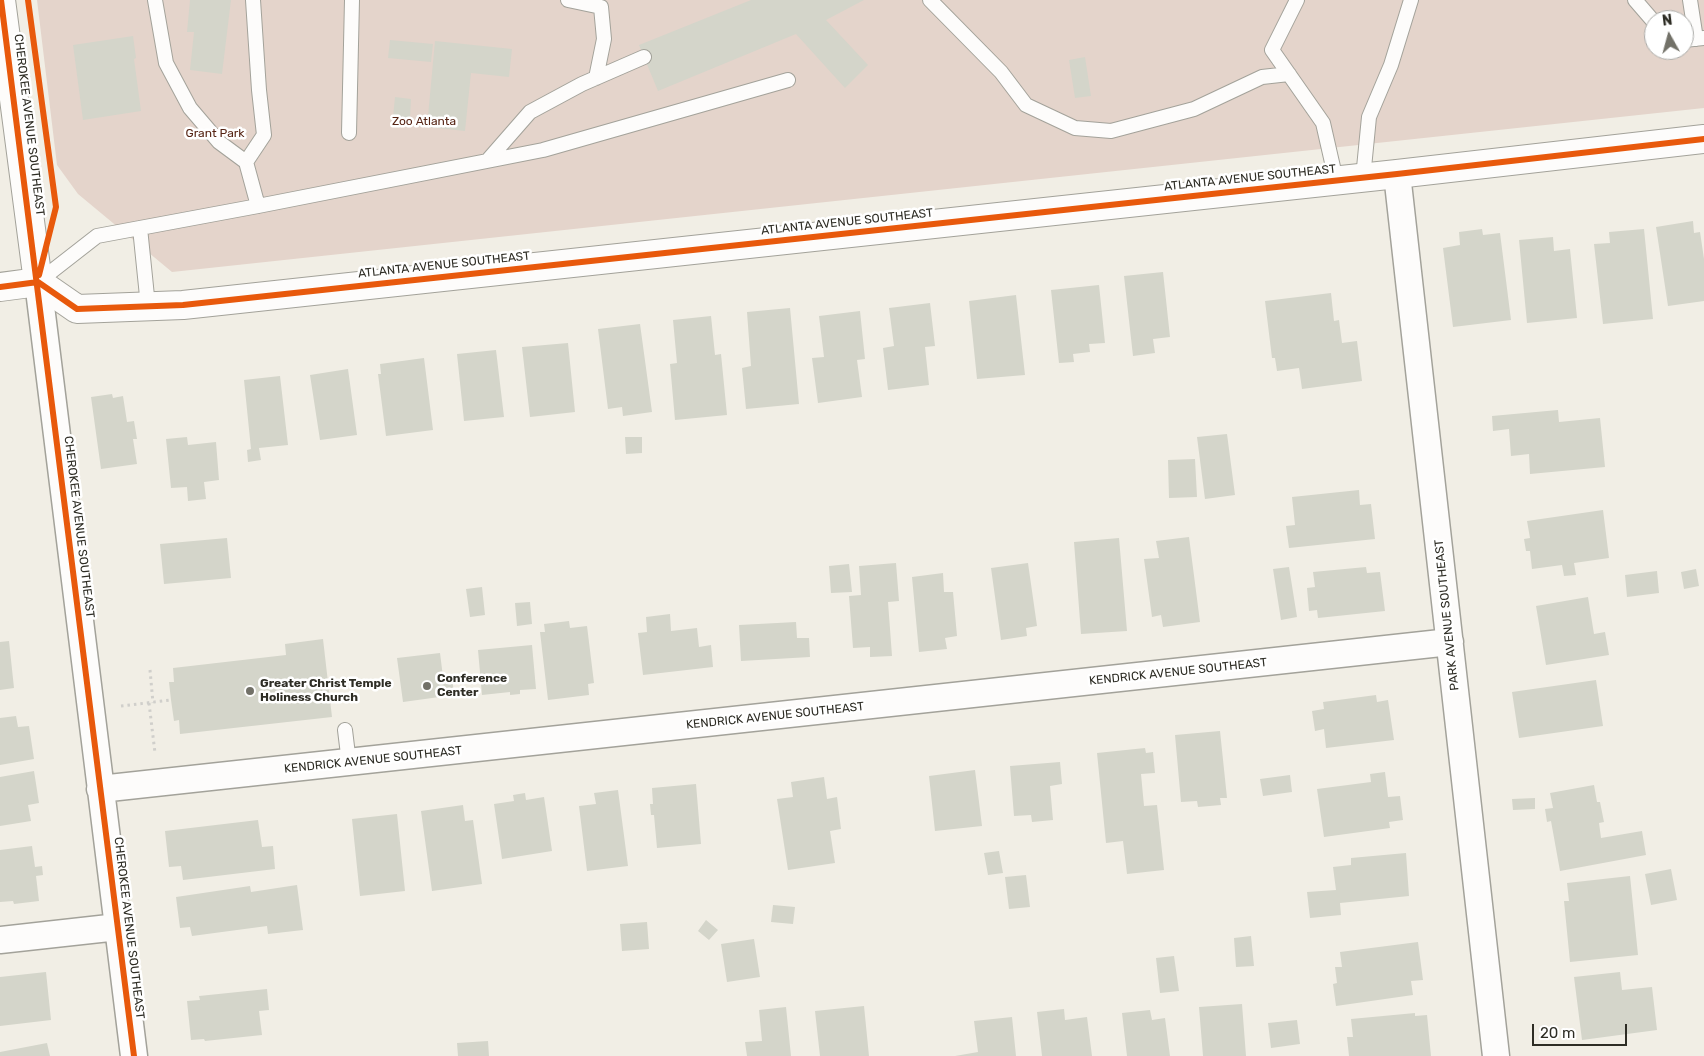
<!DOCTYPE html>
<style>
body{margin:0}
#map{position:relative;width:1704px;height:1056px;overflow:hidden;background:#f1eee5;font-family:Rubik,sans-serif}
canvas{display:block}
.north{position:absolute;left:1644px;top:10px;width:50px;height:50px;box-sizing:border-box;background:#fff;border:1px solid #ababa8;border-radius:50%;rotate:353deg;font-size:14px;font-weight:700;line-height:20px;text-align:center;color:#2e2d25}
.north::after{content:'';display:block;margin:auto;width:18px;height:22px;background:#727168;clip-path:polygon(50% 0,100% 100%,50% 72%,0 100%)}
.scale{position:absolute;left:1532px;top:1024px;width:95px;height:22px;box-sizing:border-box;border:2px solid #2e2d25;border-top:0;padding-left:6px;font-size:15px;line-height:18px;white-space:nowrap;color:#2e2d25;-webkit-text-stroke:4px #fff;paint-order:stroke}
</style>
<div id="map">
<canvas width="1704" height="1056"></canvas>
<div class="north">N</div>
<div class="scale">20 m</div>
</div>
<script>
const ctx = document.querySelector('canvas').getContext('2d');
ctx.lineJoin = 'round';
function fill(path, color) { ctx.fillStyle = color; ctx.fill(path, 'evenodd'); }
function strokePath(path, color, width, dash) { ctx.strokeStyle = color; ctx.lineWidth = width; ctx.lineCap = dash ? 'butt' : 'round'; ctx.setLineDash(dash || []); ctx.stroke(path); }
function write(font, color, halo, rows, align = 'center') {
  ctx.font = font + ' Rubik,sans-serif'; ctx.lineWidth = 5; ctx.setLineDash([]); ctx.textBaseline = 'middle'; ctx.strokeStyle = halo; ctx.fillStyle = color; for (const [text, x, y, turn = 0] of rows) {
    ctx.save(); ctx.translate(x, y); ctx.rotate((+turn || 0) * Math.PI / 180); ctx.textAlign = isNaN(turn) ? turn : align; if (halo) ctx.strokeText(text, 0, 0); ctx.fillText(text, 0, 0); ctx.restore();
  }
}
const green = new Path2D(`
 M 37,0 L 1704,0 L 1704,108 L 172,272 L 78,194 L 57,165 ZM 1654,20 L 1684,20 L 1684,50 L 1654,50 Z`);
const building = new Path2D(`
 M 190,0 L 231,0 L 222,74 L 190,70 L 194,32 L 187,32 Z
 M 751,0 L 864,0 L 826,20 L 868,65 L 845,88 L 796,34 L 658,91 L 639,45 Z
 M 133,36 L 136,58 L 134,59 L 141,111 L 83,120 L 73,45 Z
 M 390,40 L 433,44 L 431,62 L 388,58 Z
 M 435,41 L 512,49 L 509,77 L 471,73 L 465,131 L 427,127 Z
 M 1085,57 L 1091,96 L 1075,98 L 1069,60 Z
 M 395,97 L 411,99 L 410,119 L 393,117 Z
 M 1693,221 L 1694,233 L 1700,232 L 1704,259 L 1704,301 L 1668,306 L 1656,227 Z
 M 1482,229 L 1483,235 L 1500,233 L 1511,320 L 1453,327 L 1443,248 L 1460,245 L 1459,232 Z
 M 1644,229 L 1653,319 L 1603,324 L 1594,244 L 1610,243 L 1609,232 Z
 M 1553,237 L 1554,251 L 1570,249 L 1577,318 L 1527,323 L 1519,240 Z
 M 1163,272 L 1170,337 L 1153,339 L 1155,353 L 1133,356 L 1124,276 Z
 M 1099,285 L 1105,343 L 1089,344 L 1090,352 L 1073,354 L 1074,362 L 1059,363 L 1051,290 Z
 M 1331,293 L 1334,321 L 1339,320 L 1342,343 L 1357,341 L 1362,381 L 1302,389 L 1299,368 L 1277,371 L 1275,358 L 1272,358 L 1265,301 Z
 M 1016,295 L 1025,375 L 977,379 L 969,301 Z
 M 930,303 L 935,346 L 925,347 L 929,385 L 888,390 L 883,348 L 894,346 L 889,308 Z
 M 790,308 L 799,404 L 746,409 L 742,368 L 751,366 L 747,312 Z
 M 860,311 L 865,359 L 857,360 L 862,397 L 818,403 L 812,358 L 824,357 L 819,316 Z
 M 711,316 L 715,355 L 721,354 L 727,415 L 675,420 L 670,364 L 677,363 L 673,320 Z
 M 640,324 L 652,412 L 623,416 L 622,407 L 608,409 L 598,329 Z
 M 568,343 L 575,412 L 530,417 L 522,347 Z
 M 496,350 L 504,417 L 464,421 L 457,354 Z
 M 424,358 L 433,430 L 386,436 L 378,374 L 381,374 L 380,364 Z
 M 348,369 L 357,435 L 320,440 L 310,375 Z
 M 280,376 L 288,445 L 259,448 L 261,460 L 248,462 L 247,450 L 251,449 L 244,380 Z
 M 112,394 L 113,398 L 123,396 L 127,422 L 134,421 L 137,439 L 133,439 L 137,464 L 101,469 L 91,397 Z
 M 1558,410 L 1559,422 L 1600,418 L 1605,467 L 1530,474 L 1529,454 L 1511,456 L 1509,429 L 1493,431 L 1492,416 Z
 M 1227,434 L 1235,495 L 1205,499 L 1197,437 Z
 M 187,437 L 188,445 L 216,442 L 219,480 L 204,482 L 206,499 L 188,501 L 187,487 L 171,488 L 166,439 Z
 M 625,437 L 642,437 L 642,453 L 626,454 Z
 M 1195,459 L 1197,497 L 1169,498 L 1168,460 Z
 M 1359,490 L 1360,505 L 1371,504 L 1375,539 L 1289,548 L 1286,526 L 1295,525 L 1292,497 Z
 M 1603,510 L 1609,558 L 1574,563 L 1576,575 L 1564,576 L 1562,565 L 1532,569 L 1530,551 L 1526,551 L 1524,539 L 1530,538 L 1527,521 Z
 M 1189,537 L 1200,622 L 1163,627 L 1161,615 L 1152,617 L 1144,559 L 1159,558 L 1156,541 Z
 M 227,538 L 231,578 L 164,584 L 160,544 Z
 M 1119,538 L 1127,631 L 1081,634 L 1074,542 Z
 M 896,563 L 899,601 L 888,602 L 892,656 L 870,657 L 870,647 L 853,648 L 849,596 L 861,595 L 859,566 Z
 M 1028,563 L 1037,626 L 1026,628 L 1027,636 L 1001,640 L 991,568 Z
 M 849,564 L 852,592 L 831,593 L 829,566 Z
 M 1289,567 L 1297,617 L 1281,620 L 1273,569 Z
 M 1366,567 L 1367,573 L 1380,572 L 1385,611 L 1318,618 L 1317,610 L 1309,611 L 1307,588 L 1315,587 L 1313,572 Z
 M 1696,569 L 1699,586 L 1684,589 L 1681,572 Z
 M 1657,571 L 1659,593 L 1627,597 L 1625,575 Z
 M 943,573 L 944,592 L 953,592 L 957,636 L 945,638 L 947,649 L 919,652 L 912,577 Z
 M 482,587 L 485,615 L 470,617 L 466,589 Z
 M 1588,597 L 1594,634 L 1605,632 L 1609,655 L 1546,665 L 1536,606 Z
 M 530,602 L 532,624 L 517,626 L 515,603 Z
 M 670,614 L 671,631 L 697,628 L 699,647 L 711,645 L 713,667 L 643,675 L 638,633 L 647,632 L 646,617 Z
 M 569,621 L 570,628 L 587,626 L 594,683 L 588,684 L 589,695 L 548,700 L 540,632 L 545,632 L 544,624 Z
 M 796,622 L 797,638 L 809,638 L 810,657 L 741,661 L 739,625 Z
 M 323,639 L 332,717 L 180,734 L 179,720 L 174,721 L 171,700 L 169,682 L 174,682 L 173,668 L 286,655 L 285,644 Z
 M 9,641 L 14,688 L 0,690 L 0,642 Z
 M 532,645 L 536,689 L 520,690 L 520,694 L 510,695 L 510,692 L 482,695 L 478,650 Z
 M 440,653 L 443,677 L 452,676 L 454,695 L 403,702 L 397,658 Z
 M 1596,680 L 1603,726 L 1519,738 L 1512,692 Z
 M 1376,695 L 1377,702 L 1388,700 L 1394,740 L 1326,748 L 1324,729 L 1315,731 L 1312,711 L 1324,709 L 1323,702 Z
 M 16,716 L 18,727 L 29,726 L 34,759 L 0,765 L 0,718 Z
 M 1220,731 L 1227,798 L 1220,798 L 1221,805 L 1198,807 L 1197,801 L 1181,802 L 1175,735 Z
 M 1145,748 L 1146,753 L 1153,752 L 1155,773 L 1141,774 L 1144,806 L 1157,805 L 1164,870 L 1127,874 L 1123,841 L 1106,843 L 1097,753 Z
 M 1060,762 L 1062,784 L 1050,786 L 1053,820 L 1032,822 L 1031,815 L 1014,816 L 1010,766 Z
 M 975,770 L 982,826 L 935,831 L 929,776 Z
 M 34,771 L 39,803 L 28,805 L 31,821 L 0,826 L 0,777 Z
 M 1385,772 L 1388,797 L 1400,796 L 1403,820 L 1389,822 L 1390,828 L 1324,837 L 1317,789 L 1371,782 L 1370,774 Z
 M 1290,775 L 1292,792 L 1263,796 L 1260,779 Z
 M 824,777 L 827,799 L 837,797 L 841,829 L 830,831 L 835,863 L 788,870 L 777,799 L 793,797 L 791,782 Z
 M 696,784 L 701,844 L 657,848 L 654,815 L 651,815 L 650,804 L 653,804 L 652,788 Z
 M 1594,785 L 1597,802 L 1600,802 L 1604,822 L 1599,823 L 1601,838 L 1642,831 L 1646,855 L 1560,871 L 1551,821 L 1547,822 L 1545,809 L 1553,808 L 1550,793 Z
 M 618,790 L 628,866 L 587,871 L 579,806 L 596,804 L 594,793 Z
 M 525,793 L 526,800 L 544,797 L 552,851 L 502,859 L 494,804 L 514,801 L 513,795 Z
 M 1535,798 L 1535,809 L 1513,810 L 1512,799 Z
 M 463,805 L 465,821 L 473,820 L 482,884 L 432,891 L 421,811 Z
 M 397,814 L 405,891 L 360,896 L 352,819 Z
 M 258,820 L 262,847 L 273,846 L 275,869 L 183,880 L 181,866 L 169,867 L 165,831 Z
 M 32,846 L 35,867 L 42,866 L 43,875 L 36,876 L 39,901 L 14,904 L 13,901 L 0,902 L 0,850 Z
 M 999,851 L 1003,873 L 988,875 L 984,853 Z
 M 1406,853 L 1409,896 L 1340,903 L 1341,915 L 1310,918 L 1307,892 L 1336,890 L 1333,867 L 1351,865 L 1351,858 Z
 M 1671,869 L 1677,900 L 1651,905 L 1645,874 Z
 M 1026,875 L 1030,907 L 1009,909 L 1005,877 Z
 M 1630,876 L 1638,955 L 1570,962 L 1564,901 L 1569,901 L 1567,883 Z
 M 297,885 L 303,930 L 268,934 L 267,926 L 192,936 L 190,927 L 180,928 L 176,897 L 250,886 L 251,892 Z
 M 773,905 L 795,907 L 793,924 L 771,922 Z
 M 706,920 L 718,930 L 709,940 L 698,931 Z
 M 647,922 L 649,949 L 622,951 L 620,924 Z
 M 1251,936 L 1254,966 L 1236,967 L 1234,938 Z
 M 754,939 L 760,977 L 727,982 L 721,944 Z
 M 1418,942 L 1423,980 L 1411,981 L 1413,995 L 1336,1006 L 1333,984 L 1337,983 L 1335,967 L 1342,967 L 1340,952 Z
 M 1174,956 L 1179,991 L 1160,993 L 1156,958 Z
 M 46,972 L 51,1020 L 0,1026 L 0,977 Z
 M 1620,972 L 1622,990 L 1652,987 L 1657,1030 L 1582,1040 L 1574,977 Z
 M 267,989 L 269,1010 L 259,1011 L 262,1035 L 205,1041 L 204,1039 L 191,1040 L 187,1001 L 200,1000 L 199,996 Z
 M 1242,1004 L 1246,1056 L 1203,1056 L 1199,1007 Z
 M 864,1006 L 869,1056 L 820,1056 L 815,1011 Z
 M 786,1007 L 791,1056 L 747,1056 L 745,1042 L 762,1041 L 759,1010 Z
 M 1064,1009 L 1065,1020 L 1087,1017 L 1092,1056 L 1042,1056 L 1037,1012 Z
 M 1150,1010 L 1152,1020 L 1165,1018 L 1170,1056 L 1127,1056 L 1122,1013 Z
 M 1415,1013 L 1415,1016 L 1427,1015 L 1431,1056 L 1349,1056 L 1347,1037 L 1353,1037 L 1351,1019 Z
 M 1012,1017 L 1016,1056 L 955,1056 L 978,1052 L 974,1021 Z
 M 1297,1020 L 1300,1044 L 1271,1048 L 1268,1023 Z
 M 488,1041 L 489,1056 L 458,1056 L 457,1043 Z
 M 47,1043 L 50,1056 L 0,1056 L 0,1052 Z`);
const path = new Path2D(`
 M 150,670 L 153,703
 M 149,703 L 155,753
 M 121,706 L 171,700`);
const lane = new Path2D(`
 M 155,0 L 166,63 L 190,108 L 219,142 L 246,162 L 258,206
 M 568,0 L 601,7 L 604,39 L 596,78
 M 930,0 L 1001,72 L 1026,105 L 1075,128 L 1111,131 L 1194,109 L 1262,77 L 1289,74
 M 1297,0 L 1272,50 L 1323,123 L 1336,180
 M 1635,0 L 1654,22
 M 1690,0 L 1696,39
 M 1684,40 L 1704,38
 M 349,133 L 352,0
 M 488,160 L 530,112 L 582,84 L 644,57
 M 246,162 L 264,135 L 259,90 L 253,0
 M 1363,178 L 1369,117 L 1391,65 L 1411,0
 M 140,228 L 148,306
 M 38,282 L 97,236 L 258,206 L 543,150 L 788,80
 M 345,730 L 349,763`);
const street = new Path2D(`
 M 1397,174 L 1496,1056
 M 38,282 L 134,1056
 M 100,789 L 1450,642
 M 0,940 L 118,927`);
const secondary = new Path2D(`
 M 1,0 L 38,282
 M 0,287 L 38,282 L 77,309 L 183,305 L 1397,174 L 1704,139`);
const cycleway = new Path2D(`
 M 1,0 L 134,1056
 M 28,0 L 56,207 L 39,275
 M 0,287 L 38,282 L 77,309 L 183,305 L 1397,174 L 1704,139`);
const markers = [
 [427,686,5,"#727168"],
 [250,691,5,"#727168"]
];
const parkNames = [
 ["Zoo Atlanta",424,122],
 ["Grant Park",215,134]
];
const streetNames = [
 ["CHEROKEE AVENUE SOUTHEAST",29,125,83],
 ["ATLANTA AVENUE SOUTHEAST",1250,178,-6],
 ["ATLANTA AVENUE SOUTHEAST",847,222,-6],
 ["ATLANTA AVENUE SOUTHEAST",444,265,-6],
 ["CHEROKEE AVENUE SOUTHEAST",79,527,83],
 ["PARK AVENUE SOUTHEAST",1447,615,-96],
 ["KENDRICK AVENUE SOUTHEAST",1178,672,-6],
 ["KENDRICK AVENUE SOUTHEAST",775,716,-6],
 ["KENDRICK AVENUE SOUTHEAST",373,760,-6],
 ["CHEROKEE AVENUE SOUTHEAST",129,928,83]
];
const poiNames = [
 ["Conference",437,679],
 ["Center",437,693],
 ["Greater Christ Temple",260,684],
 ["Holiness Church",260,698]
];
fill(green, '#e4d4cb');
fill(building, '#d4d5ca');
strokePath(lane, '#a3a29a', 16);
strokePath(street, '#a3a29a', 29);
strokePath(secondary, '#a3a29a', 30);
strokePath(path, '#d0cfcb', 3, [2.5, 4]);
strokePath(lane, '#fdfcfb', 14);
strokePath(street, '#fdfcfb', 26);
strokePath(secondary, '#fdfcfb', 28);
strokePath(cycleway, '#e8590c', 6);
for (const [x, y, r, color] of markers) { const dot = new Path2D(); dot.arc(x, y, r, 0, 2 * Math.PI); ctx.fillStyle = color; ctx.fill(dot); strokePath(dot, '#fff', 2); }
write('12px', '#562414', '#fff', parkNames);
write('12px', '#2e2d25', '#fff', streetNames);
write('bold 12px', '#2e2d25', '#fff', poiNames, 'left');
</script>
